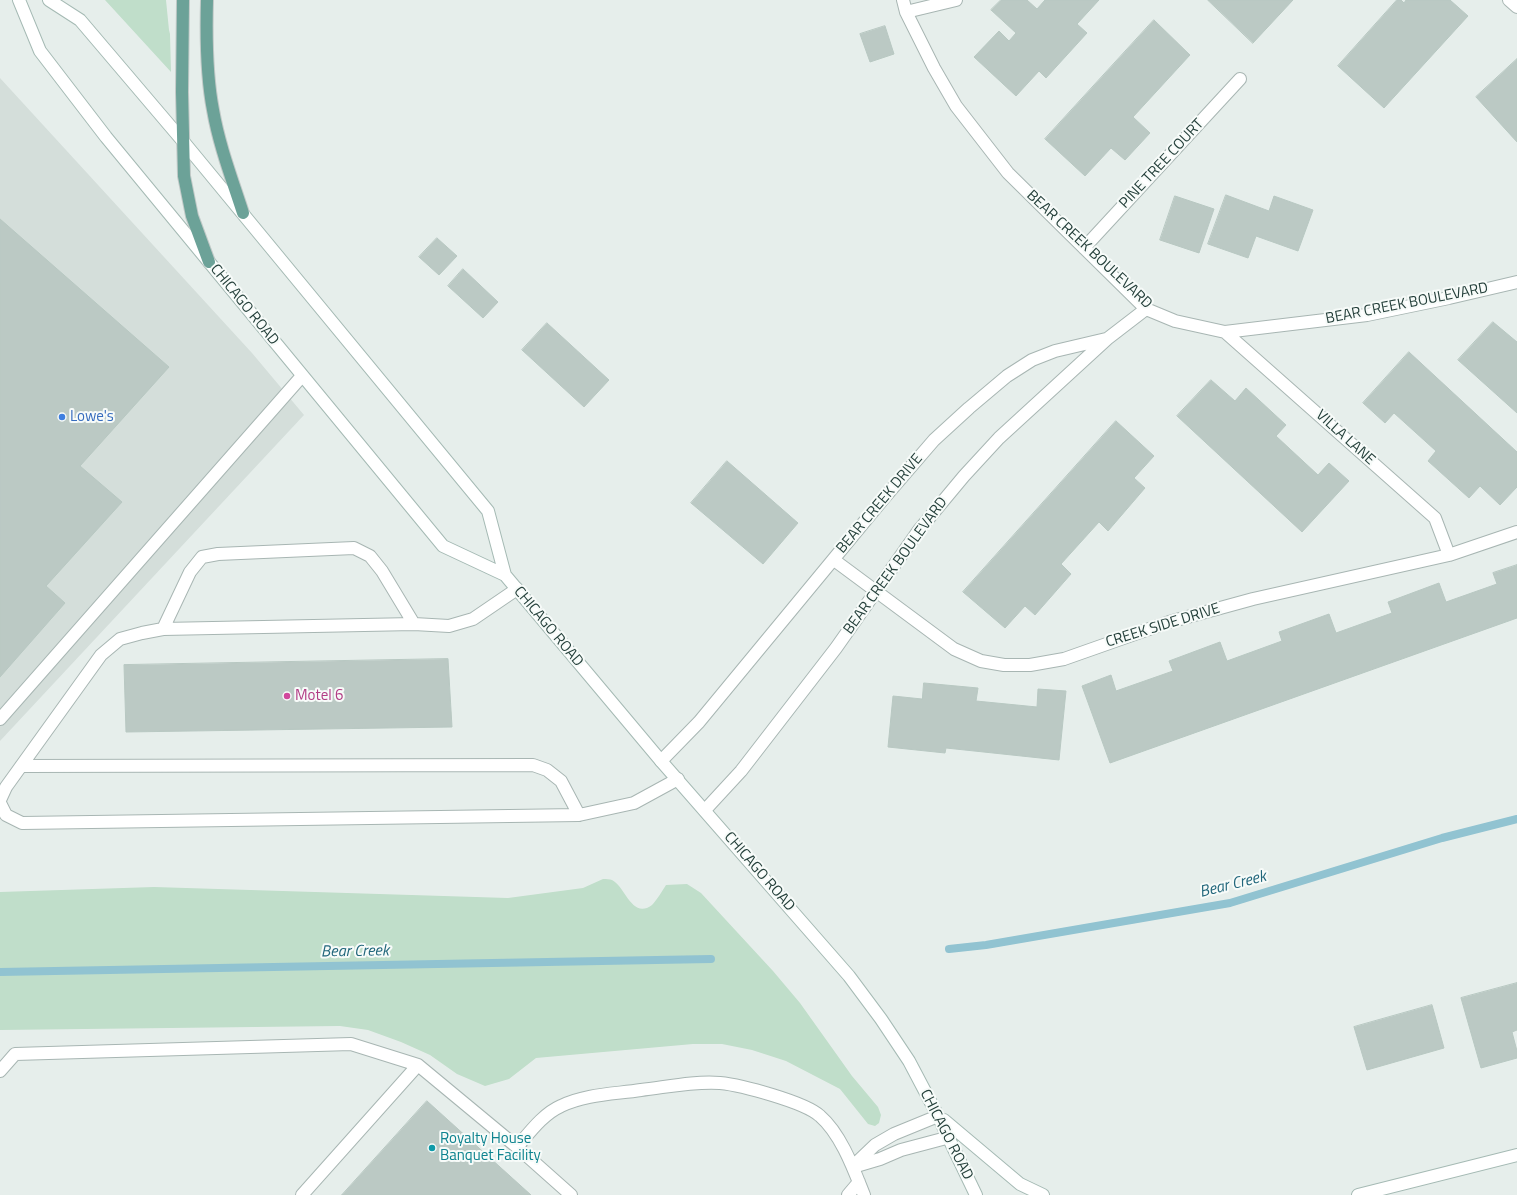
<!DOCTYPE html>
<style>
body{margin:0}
canvas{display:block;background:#e6eeeb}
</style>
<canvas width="1517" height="1195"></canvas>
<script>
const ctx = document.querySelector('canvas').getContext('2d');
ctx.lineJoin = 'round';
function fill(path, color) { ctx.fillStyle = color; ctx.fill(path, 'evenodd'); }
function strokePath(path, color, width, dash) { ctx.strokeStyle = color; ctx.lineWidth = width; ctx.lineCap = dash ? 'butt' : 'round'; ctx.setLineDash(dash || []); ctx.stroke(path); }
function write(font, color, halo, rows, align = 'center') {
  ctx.font = font + ' "Titillium Web",sans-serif'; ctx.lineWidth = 4; ctx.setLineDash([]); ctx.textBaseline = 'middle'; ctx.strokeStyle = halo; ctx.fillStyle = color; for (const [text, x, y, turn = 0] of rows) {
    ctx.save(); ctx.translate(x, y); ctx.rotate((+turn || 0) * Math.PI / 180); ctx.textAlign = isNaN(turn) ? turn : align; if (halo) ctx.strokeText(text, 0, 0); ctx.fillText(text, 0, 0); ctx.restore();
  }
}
const built = new Path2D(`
 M 0,78 L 252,353 L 304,415 L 0,741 Z`);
const green = new Path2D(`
 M 105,0 L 166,0 L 169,30 L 170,34 L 171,72 Z
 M 603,879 C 606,879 610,879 612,880 C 625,886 632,920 652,905 C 657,900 662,891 666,885 L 687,884 L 701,893 L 773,971 L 800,1003 L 852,1076 L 878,1107 L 881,1115 L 879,1123 L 875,1126 L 868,1124 L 840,1089 L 786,1061 L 752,1050 L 722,1044 L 693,1044 L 536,1058 L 509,1079 L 485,1086 L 457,1074 L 430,1055 L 401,1042 L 368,1030 L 340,1026 L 0,1030 L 0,892 L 154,887 L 508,898 L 583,888 Z`);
const stream = new Path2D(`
 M 949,949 L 986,945 L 1230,903 L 1442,838 L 1517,819
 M 0,972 L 711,959`);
const building = new Path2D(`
 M 1001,0 L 1027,0 L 1037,9 L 1045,0 L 1099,0 L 1077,24 L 1087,33 L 1046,78 L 1039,71 L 1016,96 L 974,57 L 999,31 L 1009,41 L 1016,33 L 991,10 Z
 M 1208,0 L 1293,0 L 1253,43 Z
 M 1397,0 L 1401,0 L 1404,3 L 1406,0 L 1450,0 L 1468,16 L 1384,108 L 1338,66 Z
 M 1154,20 L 1190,55 L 1133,117 L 1150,133 L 1125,160 L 1111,148 L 1085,176 L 1045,139 Z
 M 885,26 L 894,54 L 870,62 L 860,34 Z
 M 1517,59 L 1517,142 L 1476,97 Z
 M 1226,195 L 1269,211 L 1274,196 L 1313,210 L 1298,251 L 1256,236 L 1248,258 L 1208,244 Z
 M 1175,196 L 1214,209 L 1199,253 L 1160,240 Z
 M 0,219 L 169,367 L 80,466 L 122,502 L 46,586 L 65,603 L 0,677 Z
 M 437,238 L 457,256 L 439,275 L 419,257 Z
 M 463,269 L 498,302 L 483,318 L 448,286 Z
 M 1493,322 L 1517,342 L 1517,413 L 1458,360 Z
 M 547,323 L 609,380 L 584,407 L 522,350 Z
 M 1409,352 L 1517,452 L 1517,487 L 1500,505 L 1480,486 L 1469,498 L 1428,461 L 1436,451 L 1394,413 L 1385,423 L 1363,403 Z
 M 1211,380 L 1235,401 L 1246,388 L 1286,425 L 1276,436 L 1318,475 L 1329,463 L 1349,481 L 1302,532 L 1177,416 Z
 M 1116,421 L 1154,456 L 1134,478 L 1145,488 L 1108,531 L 1099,522 L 1061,564 L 1071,574 L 1035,615 L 1025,606 L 1005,628 L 963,592 Z
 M 727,461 L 798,523 L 763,564 L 691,503 Z
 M 1517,565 L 1517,618 L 1110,763 L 1082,686 L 1111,675 L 1116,691 L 1173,671 L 1169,661 L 1220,642 L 1227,661 L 1282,641 L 1279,632 L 1329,614 L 1336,633 L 1392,613 L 1388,602 L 1439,583 L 1446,602 L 1497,584 L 1493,573 Z
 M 448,659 L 452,727 L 126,732 L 124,665 Z
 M 924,683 L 978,688 L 976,701 L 1037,707 L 1038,689 L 1066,691 L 1059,760 L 946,748 L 945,753 L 888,747 L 893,696 L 922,699 Z
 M 1517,983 L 1517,1030 L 1512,1032 L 1517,1051 L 1517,1058 L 1481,1068 L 1461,998 Z
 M 1432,1005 L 1444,1048 L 1367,1070 L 1354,1027 Z
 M 427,1101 L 531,1195 L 342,1195 Z`);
const lane = new Path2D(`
 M 163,629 L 190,572 L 202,557 L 218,554 L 354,548 L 370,556 L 382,571 L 414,624
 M 0,719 L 302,376
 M 21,766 L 533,765 L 547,770 L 561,781 L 579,815
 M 0,800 L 6,787 L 101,655 L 120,639 L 142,633 L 163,629 L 414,624 L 449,626 L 473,619 L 517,589
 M 0,803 L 6,815 L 22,823 L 579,815 L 634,803 L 678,779
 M 0,1071 L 15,1054 L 351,1044 L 418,1065 L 517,1147 C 530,1132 543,1114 561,1106 C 585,1094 615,1094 641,1090 C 667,1087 694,1081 720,1083 C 741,1085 805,1102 820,1116 C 841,1134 854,1170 864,1195
 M 517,1147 L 571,1195
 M 853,1166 L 875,1145 L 894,1134 L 938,1116
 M 853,1167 L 880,1159 L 901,1150 L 950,1137
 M 302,1195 L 418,1065
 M 848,1195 L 859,1182`);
const street = new Path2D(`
 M 903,0 L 906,12 L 934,68 L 956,106 L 1008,173 L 1146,309 L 1175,321 L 1225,332 L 1367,315 L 1449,298 L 1517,282
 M 1509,0 L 1517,7
 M 906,12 L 956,0
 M 1084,248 L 1240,79
 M 1225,332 L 1435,518 L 1449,555
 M 834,560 L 954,649 L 981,661 L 1004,665 L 1030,665 L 1064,659 L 1169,622 L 1253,599 L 1449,555 L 1517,532
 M 661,761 L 699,722 L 884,498 L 934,440 L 969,408 L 1007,376 L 1032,360 L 1055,351 L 1106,339
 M 705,810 L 741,771 L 836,648 L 919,530 L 964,476 L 999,438 L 1107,339 L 1146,309`);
const secondary = new Path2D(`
 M 19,0 L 40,51 L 106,137 L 443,546 L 505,575
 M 49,0 L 80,20 L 182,140 L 488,511 L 505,575 L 661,761 L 849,976 L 881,1019 L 909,1061 L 938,1116 L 976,1195
 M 944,1120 L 1020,1184 L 1043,1195
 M 1358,1195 L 1517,1155`);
const primary = new Path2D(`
 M 183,0 L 182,92 L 184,176 L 192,216 L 209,262
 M 207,0 C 206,36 206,74 213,110 C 219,145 232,179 243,213`);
const markers = [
 [62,417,4,"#3f7fe0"],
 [287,696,4,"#d1479c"],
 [432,1148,4,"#0f9aa8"]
];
const streetNames = [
 ["PINE TREE COURT",1162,164,-47],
 ["BEAR CREEK BOULEVARD",1089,250,43],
 ["BEAR CREEK BOULEVARD",1407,304,-11],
 ["CHICAGO ROAD",244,305,51],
 ["VILLA LANE",1345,438,42],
 ["BEAR CREEK DRIVE",880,504,-50],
 ["BEAR CREEK BOULEVARD",896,566,-54],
 ["CREEK SIDE DRIVE",1163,626,-17],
 ["CHICAGO ROAD",548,627,50],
 ["CHICAGO ROAD",759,872,49],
 ["CHICAGO ROAD",946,1135,63]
];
const shopNames = [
 ["Lowe's",70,417]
];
const hotelNames = [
 ["Motel 6",295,696]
];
const cultureNames = [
 ["Royalty House",440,1139],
 ["Banquet Facility",440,1156]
];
const waterNames = [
 ["Bear Creek",1233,885,-14],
 ["Bear Creek",355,952,-1]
];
fill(built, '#d4deda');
fill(green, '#c0deca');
strokePath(stream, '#91c3d1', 8);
fill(building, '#bbc9c4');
strokePath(building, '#b8c8c2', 1);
strokePath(lane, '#a8b6b3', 14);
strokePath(street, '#a8b6b3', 14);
strokePath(secondary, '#a5bab4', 14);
strokePath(primary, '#c2cac8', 14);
strokePath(lane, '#fff', 12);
strokePath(street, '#fff', 12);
strokePath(secondary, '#fff', 12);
strokePath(primary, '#6ca298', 12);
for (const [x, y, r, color] of markers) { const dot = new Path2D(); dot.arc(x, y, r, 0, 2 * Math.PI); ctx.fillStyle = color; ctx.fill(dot); strokePath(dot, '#f7fbf9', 1.5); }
write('15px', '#25403b', '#f7fbf9', streetNames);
write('15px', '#366cbe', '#f7fbf9', shopNames, 'left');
write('15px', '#b23c85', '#f7fbf9', hotelNames, 'left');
write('15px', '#0d838f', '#f7fbf9', cultureNames, 'left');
write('italic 16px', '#21667b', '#f7fbf9', waterNames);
</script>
